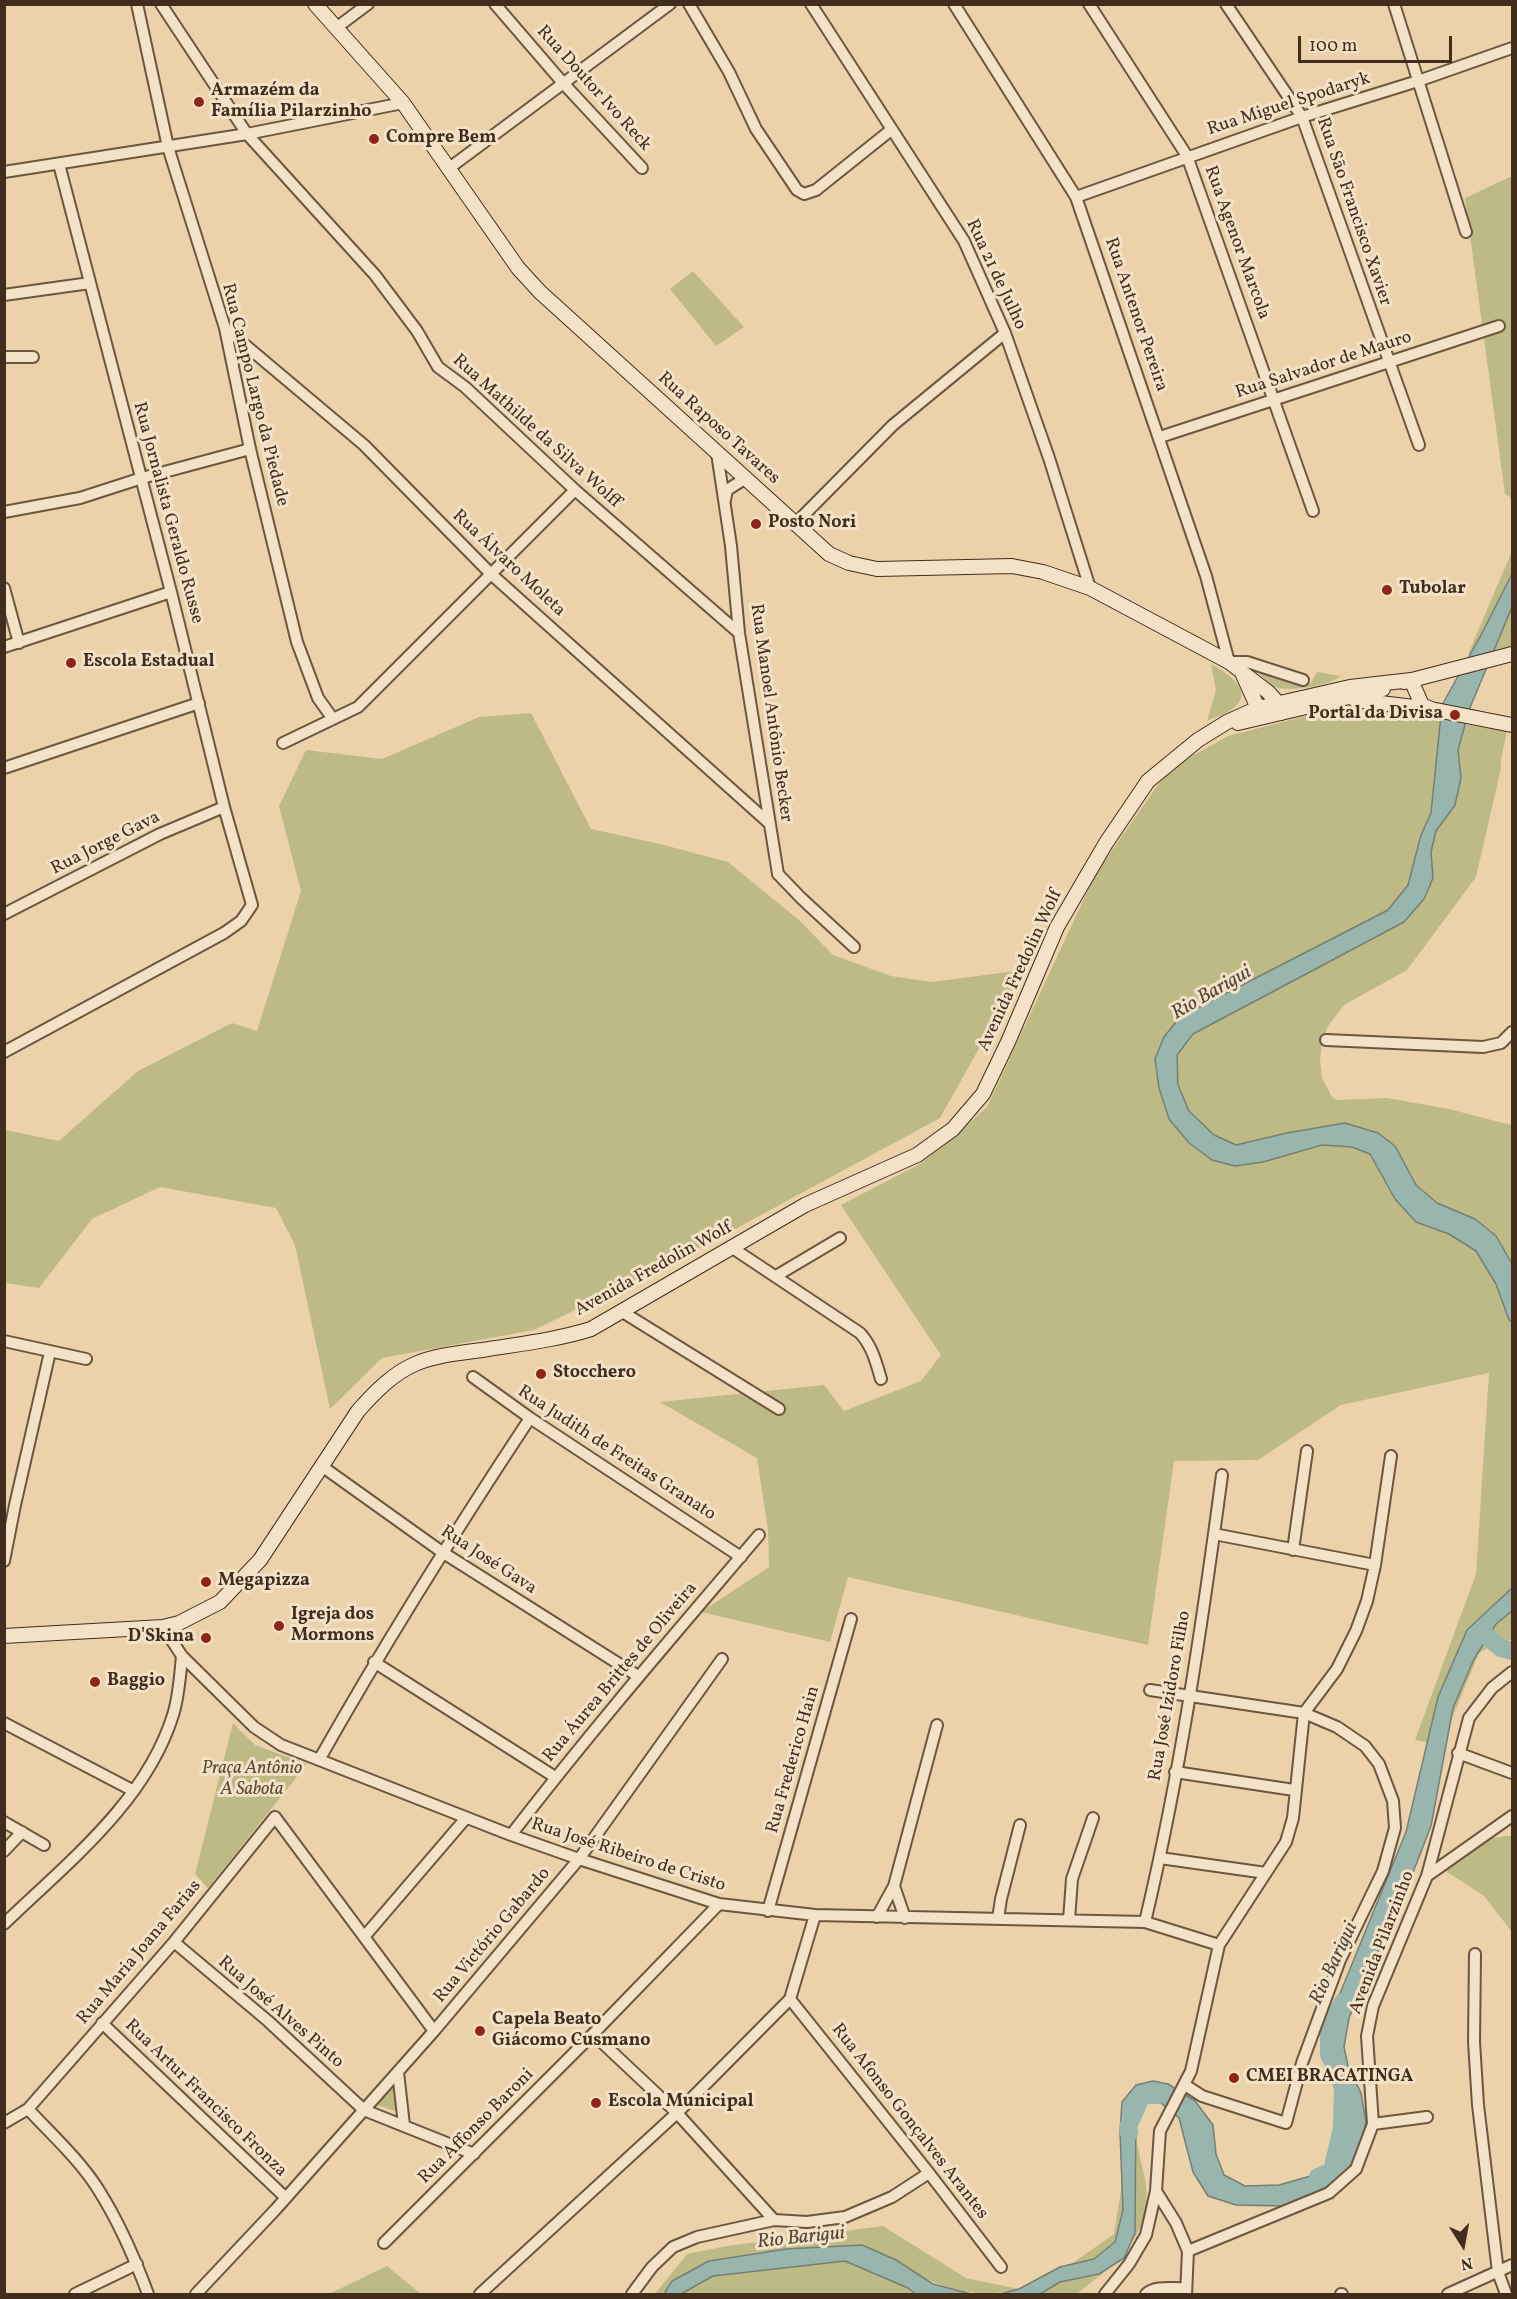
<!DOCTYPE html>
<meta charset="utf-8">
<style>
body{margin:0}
#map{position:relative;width:1517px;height:2299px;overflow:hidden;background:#ecd2aa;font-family:Vollkorn,serif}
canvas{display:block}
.frame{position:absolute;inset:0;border:6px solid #422d1d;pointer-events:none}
.north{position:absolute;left:1433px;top:2215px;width:60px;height:60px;-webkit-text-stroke:4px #f3e2c8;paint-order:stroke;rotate:169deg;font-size:16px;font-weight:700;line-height:24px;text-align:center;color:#422d1d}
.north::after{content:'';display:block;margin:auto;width:21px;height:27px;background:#422d1d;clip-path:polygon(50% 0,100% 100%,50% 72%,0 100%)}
.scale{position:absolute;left:1298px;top:36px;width:154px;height:27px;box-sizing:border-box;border:3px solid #422d1d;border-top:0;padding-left:8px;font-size:18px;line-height:21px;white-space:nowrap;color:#422d1d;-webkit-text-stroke:4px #f3e2c8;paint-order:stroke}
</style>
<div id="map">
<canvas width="1517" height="2299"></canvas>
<div class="frame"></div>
<div class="north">N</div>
<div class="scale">100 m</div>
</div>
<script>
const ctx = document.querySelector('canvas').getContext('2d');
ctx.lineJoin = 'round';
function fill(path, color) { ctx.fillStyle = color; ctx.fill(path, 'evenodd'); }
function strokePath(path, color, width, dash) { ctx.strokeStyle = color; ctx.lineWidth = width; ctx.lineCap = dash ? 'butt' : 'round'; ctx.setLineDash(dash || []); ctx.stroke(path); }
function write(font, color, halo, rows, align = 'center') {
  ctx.font = font + ' Vollkorn,serif'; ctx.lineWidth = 6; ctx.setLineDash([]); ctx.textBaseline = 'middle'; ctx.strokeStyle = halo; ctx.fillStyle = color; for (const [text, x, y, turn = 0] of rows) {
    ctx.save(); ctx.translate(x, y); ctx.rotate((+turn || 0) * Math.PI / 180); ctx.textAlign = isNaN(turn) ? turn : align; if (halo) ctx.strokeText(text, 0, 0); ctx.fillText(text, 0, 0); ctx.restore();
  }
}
const green = new Path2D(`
 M 1512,176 L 1512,498 L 1505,494 L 1465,198 Z
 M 693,271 L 744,327 L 716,346 L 670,289 Z
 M 1512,551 L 1512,651 L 1469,660 L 1469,652 Z
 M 1211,664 C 1223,671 1254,688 1236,706 C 1229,713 1216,717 1207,721 L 1216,690 Z
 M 1259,670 L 1303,685 L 1311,683 L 1317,672 L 1340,676 C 1331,686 1286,693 1273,686 C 1268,683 1263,677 1259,673 Z
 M 1345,706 L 1507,731 L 1501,760 L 1501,768 L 1476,877 L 1407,970 L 1344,1005 L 1328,1026 L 1322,1042 L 1320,1060 L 1322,1078 L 1332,1097 L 1337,1100 L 1387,1098 L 1449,1109 L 1511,1125 L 1512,1123 L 1512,1639 L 1494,1644 L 1479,1653 L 1441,1745 L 1415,1740 L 1476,1574 L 1489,1373 L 1341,1405 L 1258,1460 L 1174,1461 L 1148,1645 L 848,1577 L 830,1642 L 701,1612 L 769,1567 L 768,1530 L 757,1458 L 660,1402 L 824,1385 L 844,1411 L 921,1381 L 941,1355 L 841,1205 L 918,1165 L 956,1135 L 987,1107 L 1096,873 L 1169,769 L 1228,736 Z
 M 531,713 L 591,829 L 660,844 L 728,862 L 799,920 L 833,955 L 891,976 L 932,982 L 1023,970 L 940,1118 L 676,1261 L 534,1330 L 382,1358 L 330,1409 L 295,1245 L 276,1208 L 160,1187 L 92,1219 L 39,1288 L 5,1283 L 5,1130 L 59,1141 L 138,1071 L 232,1023 L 257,1031 L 301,891 L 279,806 L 306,750 L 382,759 L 479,717 Z
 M 233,1723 L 255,1745 L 307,1764 L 208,1888 L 195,1874 Z
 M 1505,1836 L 1512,1836 L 1512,1932 L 1484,1896 L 1447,1872 L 1442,1859 C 1466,1842 1477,1840 1505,1836 Z
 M 396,2080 L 401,2113 L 377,2105 Z
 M 1141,2086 C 1141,2090 1143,2097 1142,2100 C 1138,2111 1133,2112 1135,2126 C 1136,2146 1143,2166 1146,2186 C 1152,2238 1113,2265 1077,2294 L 1014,2294 L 1060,2272 L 1114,2234 L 1125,2166 L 1122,2110 L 1131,2090 Z
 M 883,2226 L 966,2278 L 1019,2289 C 977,2299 944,2291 908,2268 L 916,2294 L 672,2294 L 672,2281 L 664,2294 L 655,2294 L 687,2254 L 727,2246 ZM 843,2247 L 709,2261 L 786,2249 Z
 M 387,2266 L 421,2294 L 329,2294 Z`);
const water = new Path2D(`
 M 1512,574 L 1512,607 L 1469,710 L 1458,750 L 1461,778 L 1455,805 L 1436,831 L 1431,852 L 1433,878 L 1424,899 L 1404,922 L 1193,1034 L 1177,1055 L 1178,1085 L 1189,1111 L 1214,1135 L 1236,1145 L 1287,1133 L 1345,1123 L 1378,1133 L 1395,1146 L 1416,1185 L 1437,1203 L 1475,1219 L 1496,1236 L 1512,1264 L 1512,1322 L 1509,1320 L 1496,1284 L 1476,1251 L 1449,1234 L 1416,1222 L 1395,1199 L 1370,1154 L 1352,1147 L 1322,1145 L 1263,1162 L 1235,1166 L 1212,1160 L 1189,1143 L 1169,1119 L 1159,1088 L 1155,1059 L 1164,1037 L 1180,1017 L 1388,910 L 1408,885 L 1421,835 L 1431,813 L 1442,705 L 1481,635 Z
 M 1512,1588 L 1512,1611 L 1496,1624 L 1474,1659 L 1453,1708 L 1431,1826 L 1412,1875 L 1349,2018 L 1344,2047 L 1348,2066 L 1361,2093 L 1366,2122 L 1360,2151 L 1349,2171 L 1329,2188 L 1283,2206 L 1236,2205 L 1208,2196 L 1193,2172 L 1179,2118 L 1156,2099 L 1136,2102 L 1135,2233 L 1124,2258 L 1099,2274 L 1060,2282 L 1040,2294 L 1000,2294 L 1019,2289 L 1060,2267 L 1094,2259 L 1115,2242 L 1123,2210 L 1120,2132 L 1122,2102 L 1136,2085 L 1153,2081 L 1168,2084 L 1195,2101 L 1213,2125 L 1216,2154 L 1224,2175 L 1245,2186 L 1279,2185 L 1314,2175 L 1334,2163 L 1345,2133 L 1348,2090 L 1329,2045 L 1332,2013 L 1406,1832 L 1438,1697 L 1467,1630 Z
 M 862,2245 L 896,2260 L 933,2284 L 971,2294 L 916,2294 L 908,2288 L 845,2261 L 713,2276 L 681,2294 L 664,2294 L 672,2281 L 709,2261 L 786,2249 Z`);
const river = new Path2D(`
 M 1484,1634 L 1501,1648 L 1512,1651
 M 1129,2133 L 1128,2127 L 1142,2095 L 1158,2095
 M 1318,2177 L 1332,2171 L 1342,2128 L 1343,2087 L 1329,2054 L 1329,2027 L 1343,2002`);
const street = new Path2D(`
 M 137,4 L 168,147 L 225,328 L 250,449 L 297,642 L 318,698 L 333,719
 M 161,4 L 247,134 L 375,275 L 417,331 L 438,367 L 465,387 L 575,490 L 739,633
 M 495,4 L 563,83 L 642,168
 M 689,4 L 729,72 L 756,129 L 797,190 L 804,194 L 816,190 L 891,130
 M 811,4 L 964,241 L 1005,333 L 1049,458 L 1090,588
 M 954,4 L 1076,197 L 1206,576 L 1229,662 L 1247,662 L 1303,680
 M 1089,4 L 1187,156 L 1313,511
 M 1226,4 L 1302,117 L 1419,445
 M 1394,4 L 1466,232
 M 336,28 L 368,4
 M 448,169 L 670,4
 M 4,172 L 247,134 L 403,103
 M 1076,197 L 1302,117 L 1418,81 L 1512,48
 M 4,295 L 90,283
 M 225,328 L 364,445 L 491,574 L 769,823
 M 4,357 L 33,357
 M 1160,437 L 1499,326
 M 717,453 L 731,546 L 739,633 L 778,874 L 801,898 L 854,947
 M 725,500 L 727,490 L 746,478
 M 4,512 L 80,498 L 142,478 L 250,449
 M 796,523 L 893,425 L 1005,333
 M 4,588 L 19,643
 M 4,647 L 171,592
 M 283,743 L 358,707 L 575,490
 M 4,768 L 199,703
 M 4,914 L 160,834 L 224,807
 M 1326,1040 L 1483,1047 L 1501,1043 L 1512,1032
 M 4,1052 L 224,933 L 241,921 L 252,905 L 224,807 L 171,592 L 59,164
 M 731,1247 L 860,1333 C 872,1346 876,1362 881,1379
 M 776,1276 L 840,1238
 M 621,1311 L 779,1409
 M 4,1341 L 86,1359
 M 473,1377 L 530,1418 L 741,1557
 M 323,1467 L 442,1552 L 638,1676
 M 1214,1534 L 1375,1565
 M 1293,1550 L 1307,1451
 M 4,1561 L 15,1505 L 50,1352
 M 163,1627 L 182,1656 L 254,1727 L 281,1745 L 511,1835 L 579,1859 L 719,1904 L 815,1915 L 1145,1922 L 1219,1945
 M 374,1662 L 555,1777
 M 1150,1690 L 1304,1713 L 1337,1727 L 1365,1746 L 1379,1764 L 1393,1801 L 1395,1828 L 1383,1871 L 1340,1960 L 1302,2063 L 1286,2123 L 1202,2096 L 1185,2085
 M 4,1723 L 132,1790
 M 1458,1753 L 1512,1773
 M 319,1760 C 385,1643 456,1530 530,1418
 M 1175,1772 L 1294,1790
 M 4,1822 L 44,1845
 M 511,1835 C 590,1732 675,1634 759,1535
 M 4,1851 L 22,1832
 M 1160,1858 L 1266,1873
 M 1427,1876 L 1512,1816
 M 894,1886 L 905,1918
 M 768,1911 L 851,1619
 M 877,1917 L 894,1886 L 937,1725
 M 998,1919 L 1001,1899 L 1020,1825
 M 1069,1920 L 1072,1879 L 1093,1818
 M 1145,1922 C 1180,1775 1202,1625 1222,1475
 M 4,1924 C 67,1863 146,1802 173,1715 C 179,1696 180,1676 182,1656
 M 364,1937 L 466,1818
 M 174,1942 L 268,2021 L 364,2110 L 474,2154
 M 1475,1954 L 1474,2042 L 1478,2105 L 1498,2272 L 1506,2294
 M 790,1999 L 929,2173 L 1001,2267
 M 102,2023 L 286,2198
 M 593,2034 L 677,2113 L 774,2220
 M 398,2072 L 404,2125
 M 28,2109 C 51,2134 79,2159 98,2189 C 119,2222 135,2259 148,2294
 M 4,2123 L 28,2109 L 174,1942 L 275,1817 L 434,2031
 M 1373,2124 L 1427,2117
 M 1156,2191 L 1176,2223 L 1188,2251 L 1329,2193 L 1356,2169 L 1373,2124 L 1367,2036 L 1373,2006 L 1427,1876 L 1469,1718 L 1492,1688 L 1512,1672
 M 384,2243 L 593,2034 L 719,1904
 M 75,2294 L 137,2264
 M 196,2294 L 276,2209 L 434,2031 L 579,1859 L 722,1659
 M 480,2294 L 677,2113 L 790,1999 L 815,1915
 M 632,2294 L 652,2267 L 673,2247 L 697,2237 L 774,2220 L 807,2222 L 845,2217 L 892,2197 L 929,2173
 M 1105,2294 L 1129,2264 L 1146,2235 L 1156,2191 L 1160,2131 L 1191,2071 L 1219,1945 L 1286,1842 L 1293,1818 L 1304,1713 L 1337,1669 L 1356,1631 L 1367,1601 L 1375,1565 L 1391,1456
 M 1146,2294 C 1155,2285 1174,2289 1186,2288
 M 1186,2294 L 1188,2251
 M 1341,2294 L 1342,2294
 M 1448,2294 L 1512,2265`);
const secondary = new Path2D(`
 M 315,4 L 403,103 L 518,268 L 540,292 L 829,554 L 849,563 L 877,569 L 1012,566 L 1043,572 L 1090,588 L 1229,662 L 1268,692 L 1278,703 L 1281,713
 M 1243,675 L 1258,708 L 1263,713
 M 1411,680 L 1422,705 L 1431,709
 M 1404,682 L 1512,654
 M 1355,700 L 1431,709 L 1512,725
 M 1238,723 L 1383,689
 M 4,1636 L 163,1627 L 179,1623 L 220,1602 L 260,1560 L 358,1411 C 374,1393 392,1374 415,1364 C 436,1355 460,1353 482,1350 C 519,1344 556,1340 591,1329 L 805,1205 L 917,1155 L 953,1129 L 983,1094 L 1008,1042 L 1057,927 L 1106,843 L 1148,781 L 1198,740 L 1227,722 L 1258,708 L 1350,687 L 1411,680`);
const markers = [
 [199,102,6,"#8f2418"],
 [374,139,6,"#8f2418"],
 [756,524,6,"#8f2418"],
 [1387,590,6,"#8f2418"],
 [71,663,6,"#8f2418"],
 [1455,715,6,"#8f2418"],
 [541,1374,6,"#8f2418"],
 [206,1582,6,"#8f2418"],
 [279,1626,6,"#8f2418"],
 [206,1638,6,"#8f2418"],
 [95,1682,6,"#8f2418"],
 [480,2031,6,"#8f2418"],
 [1234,2078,6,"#8f2418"],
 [596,2103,6,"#8f2418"]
];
const streetNames = [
 ["Rua Doutor Ivo Reck",593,89,48],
 ["Rua Miguel Spodaryk",1289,105,-18],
 ["Rua São Francisco Xavier",1353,212,71],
 ["Rua Agenor Marcola",1236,243,70],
 ["Rua 21 de Julho",995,275,65],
 ["Rua Antenor Pereira",1135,315,71],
 ["Rua Salvador de Mauro",1324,366,-18],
 ["Rua Campo Largo da Piedade",254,395,76],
 ["Rua Raposo Tavares",718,429,42],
 ["Rua Mathilde da Silva Wolff",536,432,42],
 ["Rua Jornalista Geraldo Russe",167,513,75],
 ["Rua Álvaro Moleta",508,564,43],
 ["Rua Manoel Antônio Becker",770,713,82],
 ["Rua Jorge Gava",106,844,-27],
 ["Avenida Fredolin Wolf",1021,971,-65],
 ["Avenida Fredolin Wolf",654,1270,-29],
 ["Rua Judith de Freitas Granato",616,1454,33],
 ["Rua José Gava",488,1561,33],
 ["Rua Áurea Brittes de Oliveira",621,1673,-50],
 ["Rua José Izidoro Filho",1171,1696,-80],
 ["Rua Frederico Hain",794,1760,-74],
 ["Rua José Ribeiro de Cristo",628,1856,18],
 ["Rua Victório Gabardo",493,1936,-50],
 ["Avenida Pilarzinho",1383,1943,-69],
 ["Rua Maria Joana Farias",140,1953,-50],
 ["Rua José Alves Pinto",280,2013,41],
 ["Rua Artur Francisco Fronza",205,2099,44],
 ["Rua Afonso Gonçalves Arantes",909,2122,52],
 ["Rua Affonso Baroni",477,2127,-45]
];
const poiNames = [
 ["Armazém da",211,92],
 ["Família Pilarzinho",211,113],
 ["Compre Bem",386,139],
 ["Posto Nori",768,524],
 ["Tubolar",1399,590],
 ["Escola Estadual",83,663],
 ["Portal da Divisa",1443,715,"right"],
 ["Stocchero",553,1374],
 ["Megapizza",218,1582],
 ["Igreja dos",291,1616],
 ["Mormons",291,1637],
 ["D'Skina",194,1638,"right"],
 ["Baggio",107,1682],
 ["Capela Beato",492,2021],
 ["Giácomo Cusmano",492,2042],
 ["CMEI BRACATINGA",1246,2078],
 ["Escola Municipal",608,2103]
];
const parkNames = [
 ["Praça Antônio",252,1770],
 ["A Sabota",252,1791]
];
const waterNames = [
 ["Rio Barigui",1212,994,-30],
 ["Rio Barigui",1335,1964,-65],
 ["Rio Barigui",801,2239,-6]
];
fill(green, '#bdba85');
fill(water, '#99b6ae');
strokePath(water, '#767f74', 1.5);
strokePath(river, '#99b6ae', 18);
strokePath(street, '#6c5640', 14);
strokePath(secondary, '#422d1d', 16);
strokePath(street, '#f3e2c8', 10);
strokePath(secondary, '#f3e2c8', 14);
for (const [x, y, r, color] of markers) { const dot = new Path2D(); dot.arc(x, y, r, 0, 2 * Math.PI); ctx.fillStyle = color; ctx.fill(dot); strokePath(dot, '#f3e2c8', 2); }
write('18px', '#422d1d', '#f3e2c8', streetNames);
write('bold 18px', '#422d1d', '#f3e2c8', poiNames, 'left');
write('italic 18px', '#5b4932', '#f3e2c8', parkNames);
write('italic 20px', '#53483a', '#f3e2c8', waterNames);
</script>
